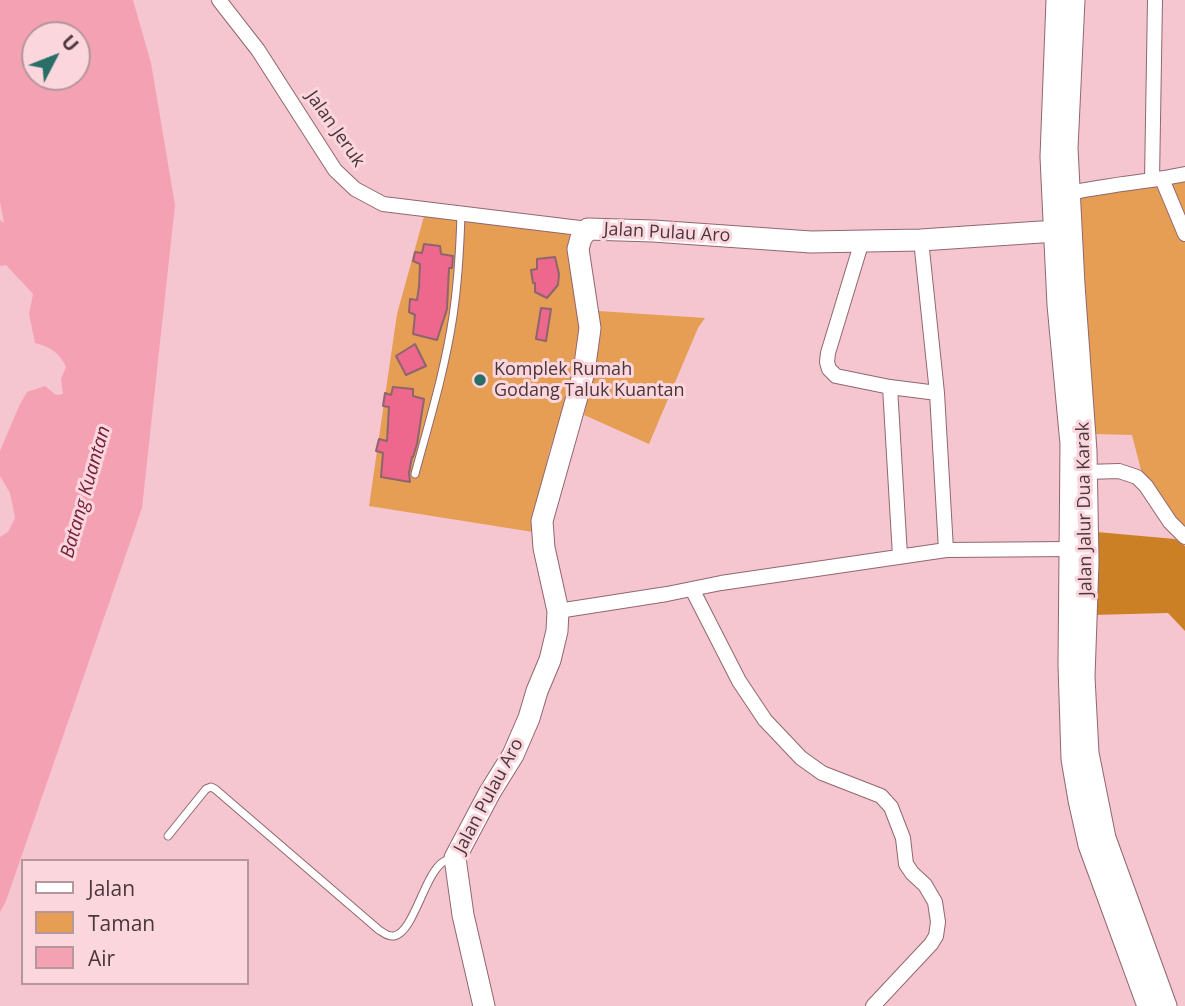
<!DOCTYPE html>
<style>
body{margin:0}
#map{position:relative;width:1185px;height:1006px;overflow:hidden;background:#f5c6cf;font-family:"Open Sans",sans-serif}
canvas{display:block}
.legend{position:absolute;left:21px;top:859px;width:228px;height:126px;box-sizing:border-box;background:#fcd6dd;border:2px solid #b5969c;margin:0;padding:9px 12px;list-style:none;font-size:21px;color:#4a373b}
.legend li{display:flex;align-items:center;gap:14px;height:35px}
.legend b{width:35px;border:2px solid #b5969c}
.north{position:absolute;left:21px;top:21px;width:70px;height:70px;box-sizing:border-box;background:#fcd6dd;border:2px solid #b5969c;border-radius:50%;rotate:48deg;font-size:19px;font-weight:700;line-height:28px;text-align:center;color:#4a373b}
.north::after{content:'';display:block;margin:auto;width:24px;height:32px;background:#276f67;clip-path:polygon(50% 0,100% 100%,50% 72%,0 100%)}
</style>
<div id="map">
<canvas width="1185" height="1006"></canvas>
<ul class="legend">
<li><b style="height:9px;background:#fff"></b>Jalan</li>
<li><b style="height:19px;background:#e59e54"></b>Taman</li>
<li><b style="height:19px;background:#f5a1b4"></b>Air</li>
</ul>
<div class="north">U</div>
</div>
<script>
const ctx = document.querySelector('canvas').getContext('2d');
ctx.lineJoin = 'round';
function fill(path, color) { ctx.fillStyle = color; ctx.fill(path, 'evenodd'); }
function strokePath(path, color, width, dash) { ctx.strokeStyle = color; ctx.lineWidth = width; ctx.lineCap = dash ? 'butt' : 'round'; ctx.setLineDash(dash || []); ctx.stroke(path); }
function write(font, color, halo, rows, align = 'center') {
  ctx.font = font + ' "Open Sans",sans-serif'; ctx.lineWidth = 6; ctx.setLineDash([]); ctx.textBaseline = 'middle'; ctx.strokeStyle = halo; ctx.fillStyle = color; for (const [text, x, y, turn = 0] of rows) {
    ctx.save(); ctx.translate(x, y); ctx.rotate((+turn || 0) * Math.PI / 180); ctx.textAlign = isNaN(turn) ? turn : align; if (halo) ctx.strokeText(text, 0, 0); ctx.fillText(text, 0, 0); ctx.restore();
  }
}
const green = new Path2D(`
 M 1185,168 L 1185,532 L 1143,478 L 1132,435 L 1094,434 L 1075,188 Z
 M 424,216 L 566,232 L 570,236 L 574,245 L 583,328 L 568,400 L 549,452 L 533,532 L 369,506 L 397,314 Z
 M 598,311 L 705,318 L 698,328 L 649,444 L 584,415 L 600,338 Z`);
const forest = new Path2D(`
 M 1097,532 L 1175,539 L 1185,546 L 1185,631 L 1168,613 L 1093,615 Z`);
const water = new Path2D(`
 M 0,0 L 133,0 L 151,63 L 175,205 L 142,508 L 6,901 L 0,912 L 0,537 L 8,532 L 15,518 L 10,493 L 0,476 L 0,451 L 19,406 L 27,392 L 45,386 L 56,395 L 63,394 L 61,379 L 66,367 C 59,352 50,347 35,343 L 29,314 L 33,294 L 6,265 L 0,266 L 0,220 L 4,223 L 0,202 ZM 35,35 L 77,35 L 77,77 L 35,77 Z`);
const building = new Path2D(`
 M 424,244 L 440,246 L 441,254 L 453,256 L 452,268 L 449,268 L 447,309 L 437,340 L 413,334 L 415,315 L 409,312 L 410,299 L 417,300 L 419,287 L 420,264 L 413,261 L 415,252 L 422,253 Z
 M 555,257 L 559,274 L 558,285 L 547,298 L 535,292 L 535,283 L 533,283 L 531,270 L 537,269 L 537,259 Z
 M 541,308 L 551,309 L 546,341 L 536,339 Z
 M 415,344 L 426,366 L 406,375 L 396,356 Z
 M 393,387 L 413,389 L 413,396 L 424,399 L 417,444 L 413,457 L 412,457 L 409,473 L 410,482 L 381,477 L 383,453 L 376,451 L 379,439 L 387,441 L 389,407 L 383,406 L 385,393 L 391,395 Z`);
const lane = new Path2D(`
 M 415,474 C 429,422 445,370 453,316 C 458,282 460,248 461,214
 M 168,836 L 206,789 L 211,787 L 215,789 L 379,930 C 384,933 388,937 394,936 C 414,932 424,875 443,862 C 444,861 453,858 454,858`);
const street = new Path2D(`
 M 219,0 L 258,50 L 335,170 L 355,189 L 383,204 L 588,229
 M 1162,179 L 1185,234
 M 1152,180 L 1155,0
 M 1069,193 C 1107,185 1146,182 1185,174
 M 921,240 L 937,393 L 946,550
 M 862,241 L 828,353 L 827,362 L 829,369 L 836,376 L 890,387 L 937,393
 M 890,387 L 900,556
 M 1086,472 L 1119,471 L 1137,477 L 1146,486 L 1170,522 L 1185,537
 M 692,589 L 739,681 L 765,720 L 801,758 L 822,773 L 881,796 L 891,807 L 903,838 L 906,864 L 912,873 L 925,885 L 935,902 L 938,922 L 936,936 L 931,944 L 873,1006
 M 558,611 L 667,594 L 721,583 L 946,550 L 1071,549`);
const secondary = new Path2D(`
 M 1057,0 L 1051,157 L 1058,305 L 1071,444 L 1069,665 L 1072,759 L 1079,800 L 1089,845 L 1148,1006
 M 1074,0 L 1067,148 L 1074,285 L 1086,451 L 1088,562 L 1084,677 L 1088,753 L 1105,838 L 1166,1006
 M 484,1006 L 463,915 L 455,858 L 490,792 L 513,755 L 529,718 L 537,691 L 550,660 L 557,631 L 558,611 L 544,548 L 542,521 L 584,372 L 590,328 L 578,249 L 581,238 L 588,229 L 653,231 L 811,242 L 921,240 L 1056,231`);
const markers = [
 [480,380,7,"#276f67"]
];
const streetNames = [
 ["Jalan Jeruk",335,129,55],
 ["Jalan Pulau Aro",667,233,3],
 ["Jalan Jalur Dua Karak",1085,509,-91],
 ["Jalan Pulau Aro",489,796,-62]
];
const poiNames = [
 ["Komplek Rumah",494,370],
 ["Godang Taluk Kuantan",494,391]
];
const waterNames = [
 ["Batang Kuantan",86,492,-74]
];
fill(green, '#e59e54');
fill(forest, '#cc8026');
fill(water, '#f5a1b4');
fill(building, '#ee678d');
strokePath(building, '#8e656d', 2);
strokePath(lane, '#90676f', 9);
strokePath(street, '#90676f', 16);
strokePath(secondary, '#90676f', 23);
strokePath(lane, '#fff', 7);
strokePath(street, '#fff', 14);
strokePath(secondary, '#fff', 21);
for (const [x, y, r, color] of markers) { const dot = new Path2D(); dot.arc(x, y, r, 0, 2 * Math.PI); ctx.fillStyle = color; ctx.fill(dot); strokePath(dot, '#fcd6dd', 2.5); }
write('18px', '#4a373b', '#fcd6dd', streetNames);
write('18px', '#4a373b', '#fcd6dd', poiNames, 'left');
write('italic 19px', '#75213c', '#fcd6dd', waterNames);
</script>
